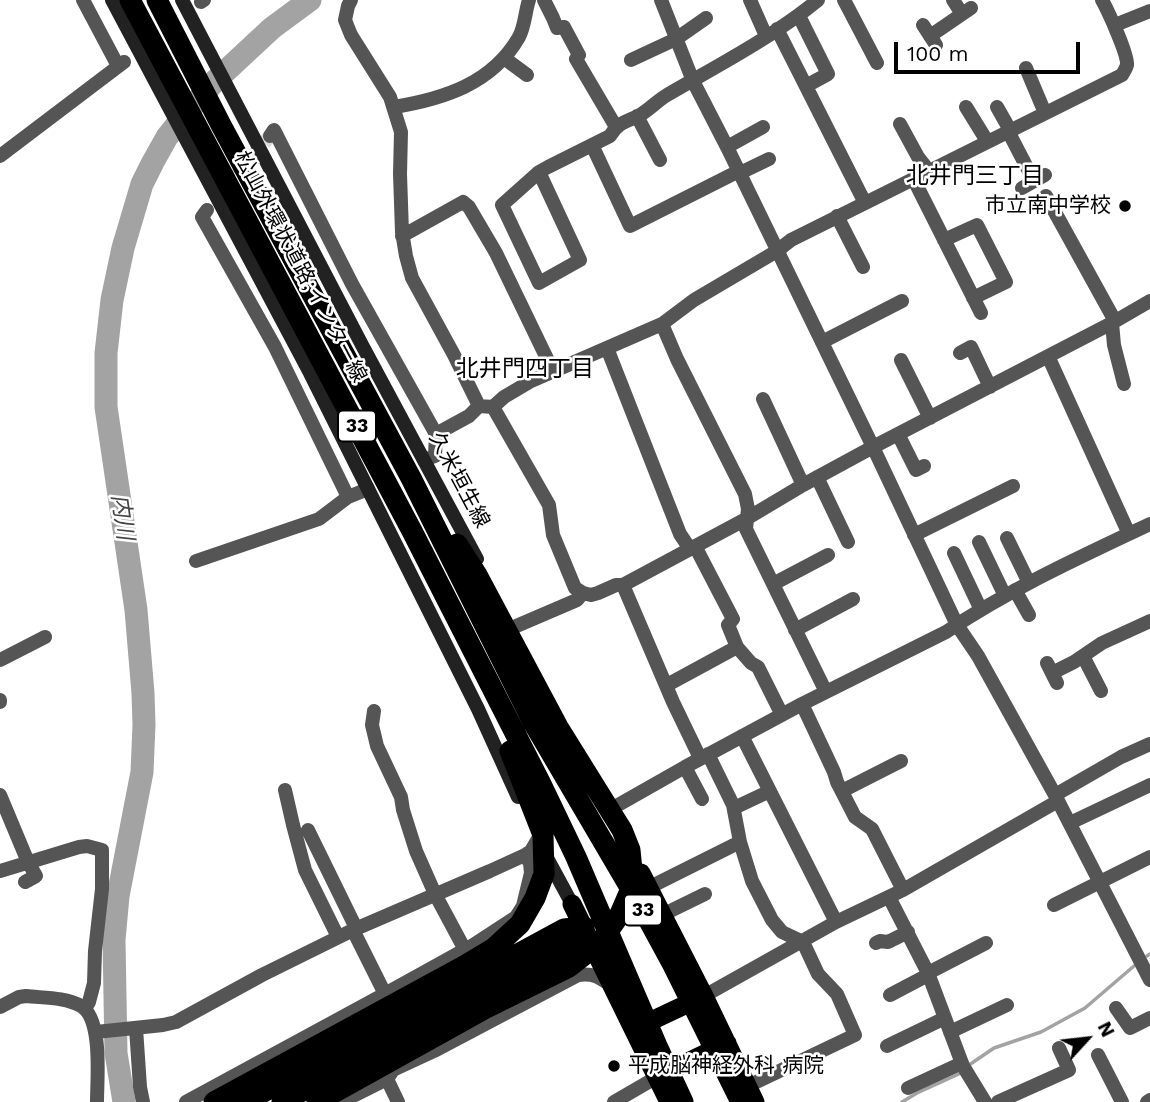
<!DOCTYPE html>
<meta charset="utf-8">
<style>
body{margin:0}
#map{position:relative;width:1150px;height:1102px;overflow:hidden;background:#fff;font-family:"Work Sans",sans-serif}
canvas{display:block}
.north{position:absolute;left:1052px;top:1004px;width:70px;height:70px;-webkit-text-stroke:5px #fff;paint-order:stroke;rotate:63deg;font-size:19px;font-weight:700;line-height:28px;text-align:center;color:#000}
.north::after{content:'';display:block;margin:auto;width:24px;height:32px;background:#000;clip-path:polygon(50% 0,100% 100%,50% 72%,0 100%)}
.scale{position:absolute;left:894px;top:42px;width:186px;height:32px;box-sizing:border-box;border:4px solid #000;border-top:0;padding-left:9px;font-size:21px;line-height:24px;white-space:nowrap;color:#000;-webkit-text-stroke:5px #fff;paint-order:stroke}
</style>
<div id="map">
<canvas width="1150" height="1102"></canvas>
<div class="north">N</div>
<div class="scale">100 m</div>
</div>
<script>
const ctx = document.querySelector('canvas').getContext('2d');
ctx.lineJoin = 'round';
function strokePath(path, color, width, dash) { ctx.strokeStyle = color; ctx.lineWidth = width; ctx.lineCap = dash ? 'butt' : 'round'; ctx.setLineDash(dash || []); ctx.stroke(path); }
function write(font, color, halo, rows, align = 'center') {
  ctx.font = font + ' "Work Sans","Noto Sans JP",sans-serif'; ctx.lineWidth = 5; ctx.setLineDash([]); ctx.textBaseline = 'middle'; ctx.strokeStyle = halo; ctx.fillStyle = color; for (const [text, x, y, turn = 0] of rows) {
    ctx.save(); ctx.translate(x, y); ctx.rotate((+turn || 0) * Math.PI / 180); ctx.textAlign = isNaN(turn) ? turn : align; if (halo) ctx.strokeText(text, 0, 0); ctx.fillText(text, 0, 0); ctx.restore();
  }
}
const stream = new Path2D(`
 M 1147,956 L 1150,954
 M 969,1065 L 994,1048 L 1041,1032 L 1085,1008 L 1134,966
 M 902,1102 L 917,1093 L 961,1073`);
const river = new Path2D(`
 M 124,1102 L 116,1053 L 114,940 L 118,896 L 142,772 L 144,725 L 143,693 L 136,610 L 106,407 L 106,353 L 112,300 L 123,248 L 142,184 L 153,162 L 167,137 L 188,111 L 215,81 L 272,28 L 310,0`);
const minorTunnel = new Path2D(`
 M 223,191 L 270,136`);
const minor = new Path2D(`
 M 83,0 L 118,66
 M 351,0 L 348,6 L 345,20 L 351,35 L 390,97 L 401,132 L 400,174 L 402,232 L 406,256 L 412,278 L 454,355 L 479,406
 M 544,0 L 553,18 L 557,28 L 564,27 L 579,55 L 576,59 L 616,127
 M 661,0 L 693,81 L 727,147 L 873,447 L 957,625 L 978,656 L 1055,795 L 1150,980
 M 750,0 L 766,36
 M 844,0 L 877,63
 M 953,0 L 962,14
 M 201,2 L 204,0
 M 799,16 L 828,74 L 806,86
 M 923,25 L 936,45
 M 1115,25 L 1150,11
 M 777,29 L 865,203
 M 930,36 L 971,8
 M 504,58 L 527,75
 M 631,60 L 676,39 L 706,18
 M 1026,68 L 1045,113
 M 394,107 C 443,99 492,84 519,37 C 525,26 525,12 529,0
 M 966,107 L 987,141
 M 997,107 L 1010,130
 M 637,116 L 660,160
 M 900,124 L 918,157 L 929,171
 M 1008,131 L 1034,181
 M 270,136 L 274,130 L 352,284 L 436,434
 M 592,145 L 630,226 L 739,171
 M 727,147 L 763,127
 M 0,156 L 124,62
 M 539,172 L 580,260 L 539,283 L 502,205 L 539,172 L 548,167 L 610,136 C 619,121 627,122 640,115 C 650,109 657,101 667,95 C 717,66 773,37 818,0
 M 740,173 L 769,159
 M 913,178 L 981,313
 M 1022,188 L 1045,175
 M 1046,196 L 1115,321
 M 207,210 L 202,217 L 275,347 L 348,497
 M 837,216 L 863,267
 M 402,236 L 463,202 L 469,207 L 496,253 L 553,371
 M 944,240 L 977,225 L 1006,282 L 973,298
 M 1112,323 L 1114,345 L 1124,384
 M 662,324 L 677,359 L 745,494 L 748,509 L 746,529 L 826,692
 M 822,342 L 902,301
 M 607,348 L 680,534 L 690,549
 M 960,353 L 971,347 L 990,387
 M 1048,356 L 1129,534
 M 901,360 L 930,418
 M 763,399 L 803,485
 M 493,407 L 549,505 L 553,535 L 575,588 L 583,593 L 591,595 L 598,593 L 616,585 L 623,585 L 673,702 L 700,758
 M 898,434 L 916,470 L 924,466
 M 424,460 L 435,456 L 436,434 L 469,416 L 479,406 L 493,407 L 504,397 L 531,381 L 662,324 L 694,300 L 777,251 L 791,240 L 1122,75 C 1124,71 1126,69 1127,65 C 1128,54 1108,11 1102,0
 M 817,477 L 848,542
 M 914,535 L 1013,486
 M 1007,538 L 1029,583
 M 979,542 L 1005,596
 M 695,546 L 733,619 L 728,625 L 737,647
 M 954,553 L 981,610
 M 196,561 L 319,519 L 348,497 L 368,489
 M 773,584 L 828,555
 M 623,585 L 746,519 L 803,485 L 873,447 L 1112,323 L 1150,301
 M 1015,590 L 1029,615
 M 514,627 L 577,600 L 583,593
 M 795,630 L 853,599
 M 1083,656 L 1101,691
 M 0,660 L 45,637
 M 1047,663 L 1057,683
 M 1052,673 L 1074,662 L 1102,643 L 1150,621
 M 667,685 L 737,647 L 751,663 L 758,667 L 782,715
 M 0,700 L 0,702
 M 802,704 L 834,772 L 837,782 L 855,817 L 872,829 L 903,890
 M 374,711 L 372,725 L 377,746 L 401,797 L 403,810 L 416,851 L 435,894 L 465,950
 M 742,736 L 836,922
 M 708,754 L 733,805 L 740,842 L 752,881 L 772,920 L 782,932 L 803,942 L 818,974 L 837,994 L 855,1035 L 748,1086
 M 685,767 L 702,799
 M 285,790 L 293,825 L 305,870 L 338,937
 M 842,791 L 901,761
 M 0,795 L 28,862 L 36,876 L 25,882
 M 1055,795 L 1121,757 L 1150,744
 M 734,808 L 770,791
 M 611,809 L 685,767 L 802,704 L 946,632 C 1010,589 1080,557 1150,524
 M 1070,823 L 1150,785
 M 308,830 L 356,928
 M 0,871 L 79,847 L 87,846 L 102,850 L 102,889 L 95,951 L 94,983 L 89,1002 L 85,1009
 M 648,888 L 740,842
 M 889,897 L 928,973 L 963,1066 L 985,1102
 M 1054,905 L 1150,857
 M 662,915 L 705,894
 M 876,943 L 880,941 L 888,942 L 908,932
 M 928,973 L 986,943
 M 890,995 L 928,975
 M 704,996 L 836,922 L 903,890 L 1058,801
 M 0,1007 L 19,997 L 26,996 C 43,998 65,997 81,1006 C 103,1019 97,1079 97,1102
 M 1116,1008 L 1130,1028 L 1150,1018
 M 387,1016 L 385,994 L 470,947 L 516,917 L 523,906 L 531,873 L 530,863 L 525,855 L 531,851 L 538,839
 M 136,1028 L 140,1087 L 143,1102
 M 96,1032 L 163,1025 L 176,1022 L 262,975 L 353,930 L 490,871 L 525,855
 M 950,1032 L 1007,1005
 M 887,1046 L 945,1018
 M 1098,1055 L 1122,1102
 M 393,1070 L 434,1051 L 578,975 C 594,973 599,977 612,986
 M 387,1079 L 398,1102
 M 908,1088 L 962,1063
 M 186,1102 L 385,994 L 353,930
 M 341,1102 L 387,1079 L 393,1070
 M 614,1102 L 657,1077
 M 998,1102 L 1069,1070 L 1059,1048
 M 1147,1102 L 1150,1100`);
const secondary = new Path2D(`
 M 112,0 L 310,373 L 478,709 L 518,797
 M 182,0 L 362,345 L 477,559
 M 546,856 L 572,904`);
const trunk = new Path2D(`
 M 641,873 L 704,996 L 755,1102
 M 572,904 L 669,1102
 M 634,1029 L 704,996
 M 657,1077 L 727,1043`);
const motorway = new Path2D(`
 M 130,0 L 412,531 L 541,784 L 576,857 L 657,1046 L 683,1102
 M 157,0 L 221,125 L 411,478 L 534,724 L 642,908 L 673,965 L 741,1102
 M 214,1102 L 464,966 L 494,948 L 520,924 L 535,898 L 544,874 L 543,835 L 510,751
 M 245,1102 L 564,929 L 584,927
 M 282,1102 L 572,945 L 584,927
 M 317,1102 L 486,1008 L 569,967 L 601,942 L 620,914 L 630,891 L 632,870 L 630,850 L 622,830 L 558,727 L 477,575 L 457,544`);
const markers = [
 [1125,206,7,"#000"],
 [614,1066,7,"#000"]
];
const shields = [
 [357,426,38],
 [643,910,38]
];
const shieldNames = [
 ["33",357,426],
 ["33",643,910]
];
const poiNames = [
 ["市立南中学校",1111,206],
 ["平成脳神経外科 病院",628,1066,"left"]
];
const streetNames = [
 ["松山外環状道路;インター線",300,267,62],
 ["久米垣生線",459,480,62]
];
const neighbourhoodNames = [
 ["北井門三丁目",975,176],
 ["北井門四丁目",525,369]
];
const waterNames = [
 ["内川",122,517,82]
];
strokePath(stream, '#a3a3a3', 3.5);
strokePath(river, '#a3a3a3', 23);
strokePath(minorTunnel, '#d9d9d9', 14, [14, 7]);
strokePath(minor, '#555', 14);
strokePath(secondary, '#222', 14);
strokePath(trunk, '#000', 19);
strokePath(motorway, '#000', 21);
for (const [x, y, r, color] of markers) { const dot = new Path2D(); dot.arc(x, y, r, 0, 2 * Math.PI); ctx.fillStyle = color; ctx.fill(dot); strokePath(dot, '#fff', 2.5); }
for (const [x, y, w] of shields) { const box = new Path2D(); box.roundRect(x - w / 2, y - 15.5, w, 31, 5); ctx.fillStyle = '#fff'; ctx.fill(box); strokePath(box, '#000', 2); }
write('bold 19px', '#000', null, shieldNames);
write('21px', '#000', '#fff', poiNames, 'right');
write('21px', '#000', '#fff', streetNames);
write('23px', '#000', '#fff', neighbourhoodNames);
write('italic 23px', '#444', '#fff', waterNames);
</script>
